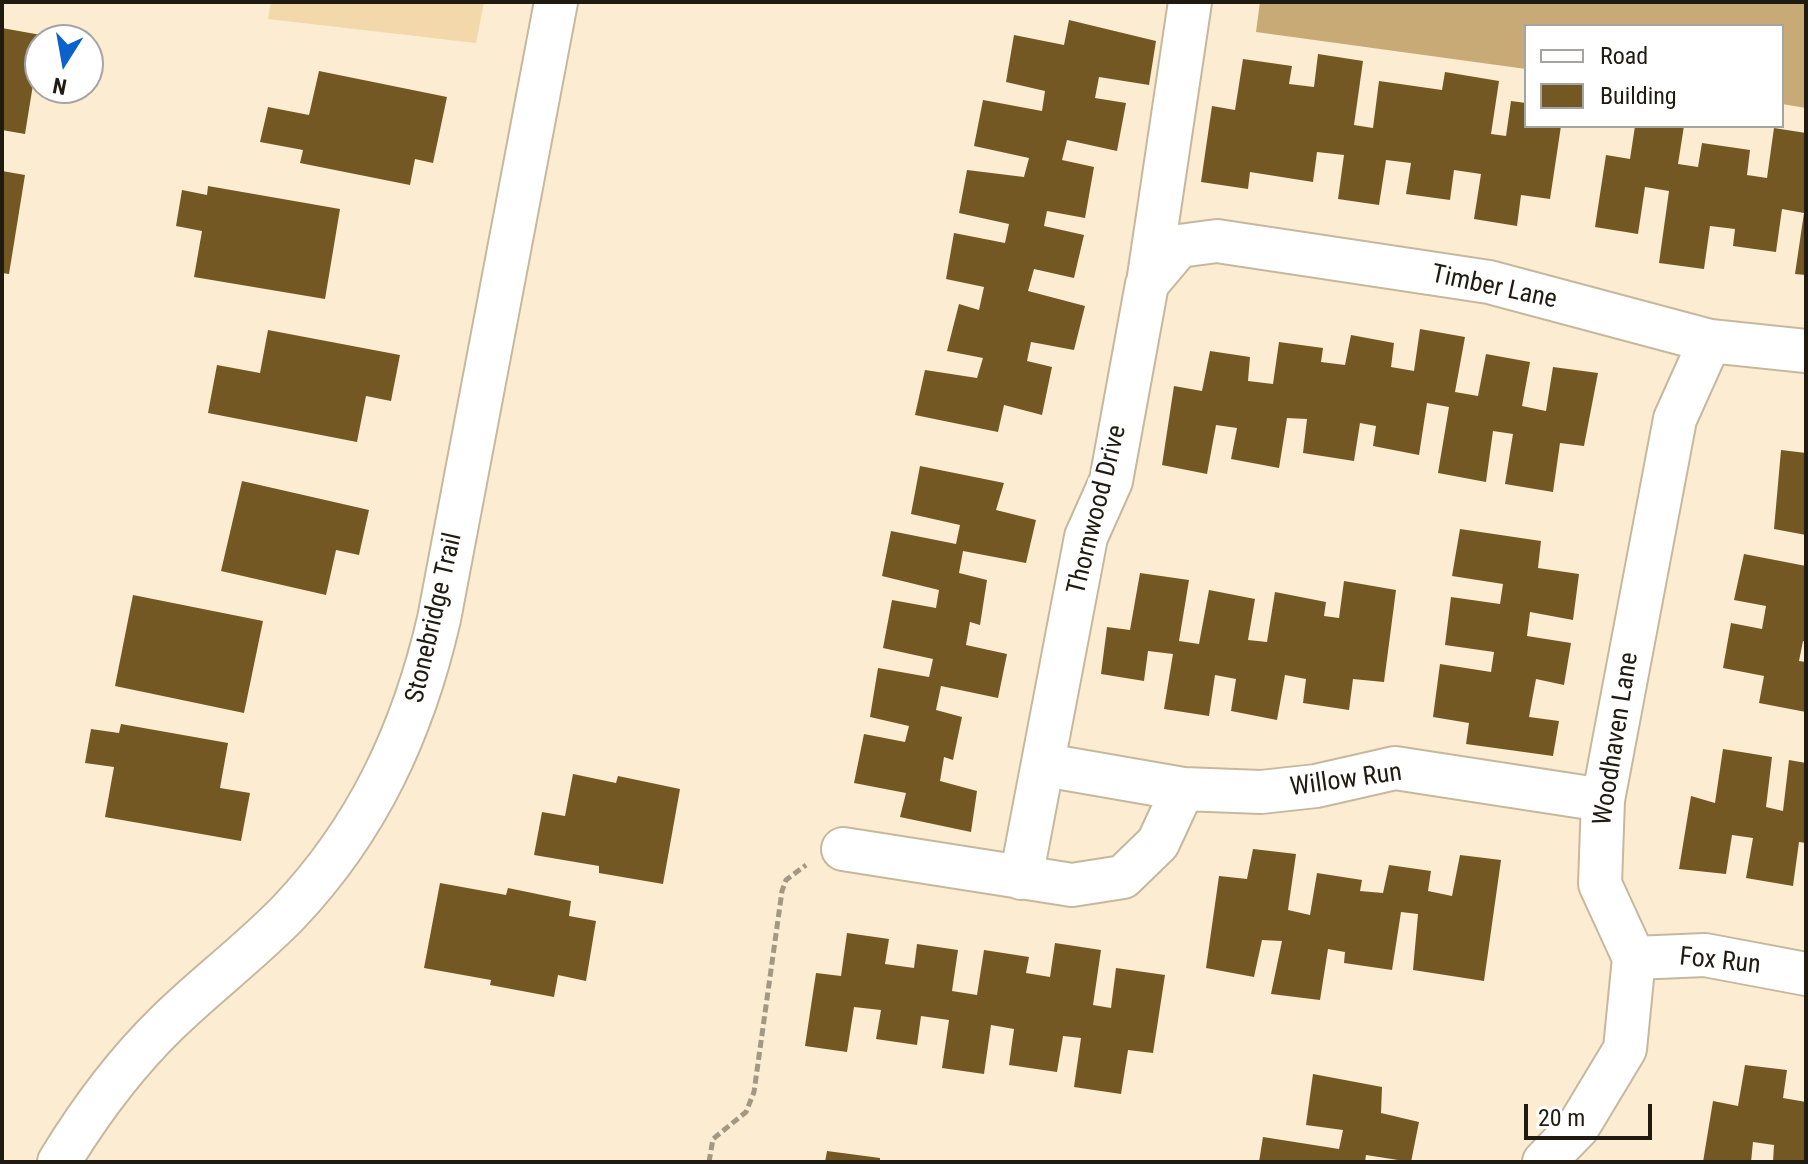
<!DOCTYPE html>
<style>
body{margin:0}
#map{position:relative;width:1808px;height:1164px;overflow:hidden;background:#fbecd2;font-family:"Roboto Condensed",sans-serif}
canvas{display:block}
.frame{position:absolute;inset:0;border:4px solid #201b11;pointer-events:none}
.legend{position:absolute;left:1524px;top:24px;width:260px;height:104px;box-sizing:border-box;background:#fff;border:2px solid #a6a4a0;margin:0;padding:10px 14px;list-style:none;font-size:24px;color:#201b11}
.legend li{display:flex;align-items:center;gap:16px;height:40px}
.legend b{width:40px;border:2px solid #a6a4a0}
.north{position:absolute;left:24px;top:24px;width:80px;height:80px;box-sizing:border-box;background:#fff;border:2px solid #a6a4a0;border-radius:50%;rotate:191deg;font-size:22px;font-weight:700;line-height:32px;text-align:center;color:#201b11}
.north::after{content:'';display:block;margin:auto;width:28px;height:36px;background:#0c62cc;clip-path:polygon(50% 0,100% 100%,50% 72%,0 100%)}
.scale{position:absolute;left:1524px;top:1104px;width:128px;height:36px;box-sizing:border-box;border:4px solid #201b11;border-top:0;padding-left:10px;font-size:24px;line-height:28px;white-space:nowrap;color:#201b11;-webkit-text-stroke:6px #fff;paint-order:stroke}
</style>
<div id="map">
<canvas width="1808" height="1164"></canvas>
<div class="frame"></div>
<ul class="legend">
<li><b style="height:10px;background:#fff"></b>Road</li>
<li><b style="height:22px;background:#735824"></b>Building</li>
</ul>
<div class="north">N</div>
<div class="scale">20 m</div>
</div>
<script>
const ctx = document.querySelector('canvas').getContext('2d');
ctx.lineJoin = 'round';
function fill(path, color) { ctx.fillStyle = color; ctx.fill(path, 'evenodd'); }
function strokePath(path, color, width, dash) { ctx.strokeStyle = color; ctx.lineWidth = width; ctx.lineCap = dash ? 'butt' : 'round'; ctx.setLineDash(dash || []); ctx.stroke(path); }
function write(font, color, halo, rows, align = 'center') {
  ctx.font = font + ' "Roboto Condensed",sans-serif'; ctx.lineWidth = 8; ctx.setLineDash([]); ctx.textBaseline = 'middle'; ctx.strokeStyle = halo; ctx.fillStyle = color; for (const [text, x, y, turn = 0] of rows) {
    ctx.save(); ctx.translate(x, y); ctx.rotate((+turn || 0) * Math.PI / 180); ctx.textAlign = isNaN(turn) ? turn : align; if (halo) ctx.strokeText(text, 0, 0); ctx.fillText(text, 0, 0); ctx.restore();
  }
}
const green = new Path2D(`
 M 271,2 L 484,2 L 476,43 L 268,19 Z`);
const forest = new Path2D(`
 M 1260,2 L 1806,2 L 1806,108 L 1782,104 L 1782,26 L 1526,26 L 1526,69 L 1256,32 Z`);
const building = new Path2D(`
 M 1069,20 L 1156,41 L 1149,85 L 1099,77 L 1095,98 L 1126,103 L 1117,151 L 1067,140 L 1062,160 L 1094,167 L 1085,218 L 1047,211 L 1044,226 L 1084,235 L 1074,278 L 1034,269 L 1028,291 L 1085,306 L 1074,350 L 1031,342 L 1027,361 L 1052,367 L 1042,415 L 1004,405 L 998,432 L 915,415 L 925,370 L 977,378 L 983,358 L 947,351 L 959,304 L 979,310 L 984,287 L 946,279 L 954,233 L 1005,243 L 1009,224 L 959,213 L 967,170 L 1024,177 L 1029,158 L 974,146 L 983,100 L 1042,111 L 1045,91 L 1006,82 L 1014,35 L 1064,45 Z
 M 2,28 L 41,35 L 25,134 L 2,130 Z
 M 1318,54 L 1363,61 L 1354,125 L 1373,128 L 1379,81 L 1442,90 L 1445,72 L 1499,81 L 1491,134 L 1506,136 L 1511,101 L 1526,103 L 1526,126 L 1561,126 L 1550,199 L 1521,195 L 1517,226 L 1474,219 L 1481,174 L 1454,170 L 1450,200 L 1406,194 L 1411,163 L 1386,160 L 1379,205 L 1338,199 L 1344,155 L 1317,152 L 1313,182 L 1250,172 L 1248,189 L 1201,182 L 1212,106 L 1235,110 L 1243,59 L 1292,66 L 1289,84 L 1314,87 Z
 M 319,71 L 447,97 L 433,163 L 415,159 L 410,185 L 300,163 L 303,150 L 260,142 L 268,107 L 309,115 Z
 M 1635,126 L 1684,126 L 1678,164 L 1698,167 L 1702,143 L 1750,150 L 1747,175 L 1767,178 L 1774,128 L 1806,133 L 1806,275 L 1795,274 L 1804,213 L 1782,209 L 1776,252 L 1733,246 L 1735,229 L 1710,226 L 1704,269 L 1659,263 L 1669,191 L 1645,187 L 1638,234 L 1595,227 L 1606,155 L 1630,159 Z
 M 2,171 L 25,175 L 9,274 L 2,273 Z
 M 208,186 L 340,209 L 325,299 L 194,277 L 202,231 L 176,226 L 182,190 L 207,195 Z
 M 1420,329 L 1465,337 L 1455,392 L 1478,396 L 1486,354 L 1530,362 L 1522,406 L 1546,411 L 1553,367 L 1598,373 L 1584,446 L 1560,443 L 1553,492 L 1505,484 L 1513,434 L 1493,431 L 1486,482 L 1438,473 L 1449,407 L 1427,403 L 1419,455 L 1373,446 L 1376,426 L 1360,423 L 1354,461 L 1303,453 L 1307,419 L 1287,418 L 1279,468 L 1231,459 L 1237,428 L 1216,425 L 1207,474 L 1162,465 L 1174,386 L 1202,391 L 1210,351 L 1250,357 L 1248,381 L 1273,384 L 1279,342 L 1323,348 L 1321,362 L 1345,365 L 1351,335 L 1394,343 L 1391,367 L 1414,371 Z
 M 268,330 L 400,355 L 391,401 L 366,396 L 357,442 L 208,413 L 217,365 L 260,373 Z
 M 1781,450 L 1806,453 L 1806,535 L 1774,529 Z
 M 920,466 L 1004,483 L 996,510 L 1036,520 L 1026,563 L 963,551 L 959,573 L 987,580 L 980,625 L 970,622 L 966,645 L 1007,654 L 998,698 L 941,686 L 936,710 L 962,717 L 953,760 L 944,757 L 940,781 L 977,791 L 971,832 L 900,817 L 906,793 L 854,783 L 864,734 L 905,742 L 909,726 L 870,717 L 878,668 L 929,677 L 933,659 L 883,648 L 892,600 L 936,608 L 939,590 L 882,576 L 891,531 L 956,544 L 960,525 L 911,514 Z
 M 242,481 L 369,510 L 359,555 L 336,550 L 326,595 L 221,571 Z
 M 1460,529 L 1541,541 L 1538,568 L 1579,574 L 1573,620 L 1530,612 L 1527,636 L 1571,643 L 1564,685 L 1536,679 L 1529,717 L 1559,721 L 1553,756 L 1466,744 L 1469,723 L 1433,717 L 1440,664 L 1491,672 L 1494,652 L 1445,645 L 1451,597 L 1500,604 L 1503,584 L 1452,576 Z
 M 1744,554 L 1806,566 L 1806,642 L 1803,641 L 1799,661 L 1806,662 L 1806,712 L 1759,703 L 1764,676 L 1723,668 L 1731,623 L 1762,629 L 1766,606 L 1734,600 Z
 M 1140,573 L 1189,580 L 1179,641 L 1199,644 L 1209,590 L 1255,599 L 1248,640 L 1267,642 L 1275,592 L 1326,602 L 1324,616 L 1339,618 L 1344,581 L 1396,590 L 1384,682 L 1353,679 L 1349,710 L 1303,703 L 1306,679 L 1285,675 L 1277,720 L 1231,711 L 1236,679 L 1215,675 L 1209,716 L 1164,709 L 1173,654 L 1148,651 L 1144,681 L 1101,674 L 1107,627 L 1130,630 Z
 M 133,595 L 263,621 L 244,713 L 115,686 Z
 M 121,724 L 228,743 L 220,788 L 250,793 L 241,841 L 105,817 L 114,767 L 85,763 L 91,729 L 119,733 Z
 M 1723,749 L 1772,757 L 1766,807 L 1783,811 L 1789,760 L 1806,763 L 1806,843 L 1799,842 L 1793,886 L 1746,878 L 1753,838 L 1732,835 L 1726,874 L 1679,869 L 1691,796 L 1715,803 Z
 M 573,774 L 616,783 L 618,776 L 680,789 L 663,884 L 599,873 L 599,866 L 534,855 L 542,812 L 565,816 Z
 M 1253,849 L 1296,854 L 1288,910 L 1310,915 L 1317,873 L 1362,880 L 1360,891 L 1383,893 L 1389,865 L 1431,871 L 1428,891 L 1452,896 L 1460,855 L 1501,860 L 1484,981 L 1413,970 L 1418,914 L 1401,912 L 1392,970 L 1344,963 L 1345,952 L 1328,949 L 1320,1000 L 1271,994 L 1282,941 L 1262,940 L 1254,977 L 1206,968 L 1219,876 L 1247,879 Z
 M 440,883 L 506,895 L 508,888 L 571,901 L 569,916 L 596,921 L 586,981 L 558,975 L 554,997 L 490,985 L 491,980 L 424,968 Z
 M 847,933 L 889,939 L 885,964 L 914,968 L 917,944 L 958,950 L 952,991 L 977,995 L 984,950 L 1029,957 L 1026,973 L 1050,977 L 1055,943 L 1101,950 L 1093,1005 L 1111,1008 L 1116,968 L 1165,975 L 1153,1053 L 1128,1050 L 1121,1094 L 1074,1087 L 1081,1038 L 1063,1036 L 1057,1072 L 1009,1065 L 1014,1029 L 991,1025 L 984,1074 L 942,1068 L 949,1020 L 921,1016 L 917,1045 L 876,1039 L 881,1010 L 854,1007 L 847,1052 L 805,1046 L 816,973 L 841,976 Z
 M 1745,1065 L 1787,1070 L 1783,1098 L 1806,1102 L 1806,1162 L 1773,1162 L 1774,1145 L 1753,1142 L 1751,1162 L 1703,1162 L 1713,1101 L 1738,1106 Z
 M 1313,1074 L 1382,1087 L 1381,1113 L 1419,1122 L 1411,1162 L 1366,1155 L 1365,1162 L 1259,1162 L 1263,1137 L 1339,1149 L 1343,1130 L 1306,1125 Z
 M 827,1151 L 880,1158 L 880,1162 L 825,1162 Z`);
const path = new Path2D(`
 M 709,1162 L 713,1139 L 746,1112 L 754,1092 L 782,891 L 786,880 L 806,865`);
const minor = new Path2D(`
 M 1148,283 L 1190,2
 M 1045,765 L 1183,789 L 1261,792 L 1316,786 L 1395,768 L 1603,800
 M 843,849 L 1072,885 L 1123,877 L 1158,843 L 1183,789
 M 1021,878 L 1086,537 L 1111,481 L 1147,284 L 1179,246 L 1217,241 L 1489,282 L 1710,341 L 1806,351
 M 1634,958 L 1705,955 L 1806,974
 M 59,1162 C 90,1111 124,1065 167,1023 C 206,985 250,952 288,913 C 368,829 413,731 439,619 L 556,2
 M 1544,1162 L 1578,1127 L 1625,1049 L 1634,958 L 1600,884 L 1603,800 L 1675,419 L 1710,341`);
const streetNames = [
 ["Timber Lane",1494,288,12],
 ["Thornwood Drive",1098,510,-76],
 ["Stonebridge Trail",435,618,-77],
 ["Woodhaven Lane",1617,739,-81],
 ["Willow Run",1346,781,-8],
 ["Fox Run",1720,962,6]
];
fill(green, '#f2d8aa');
fill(forest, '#c8aa76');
fill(building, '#735824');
strokePath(minor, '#c6b89f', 46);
strokePath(path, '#a39884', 5, [8, 4]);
strokePath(minor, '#fff', 42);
write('26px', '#201b11', '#fff', streetNames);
</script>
